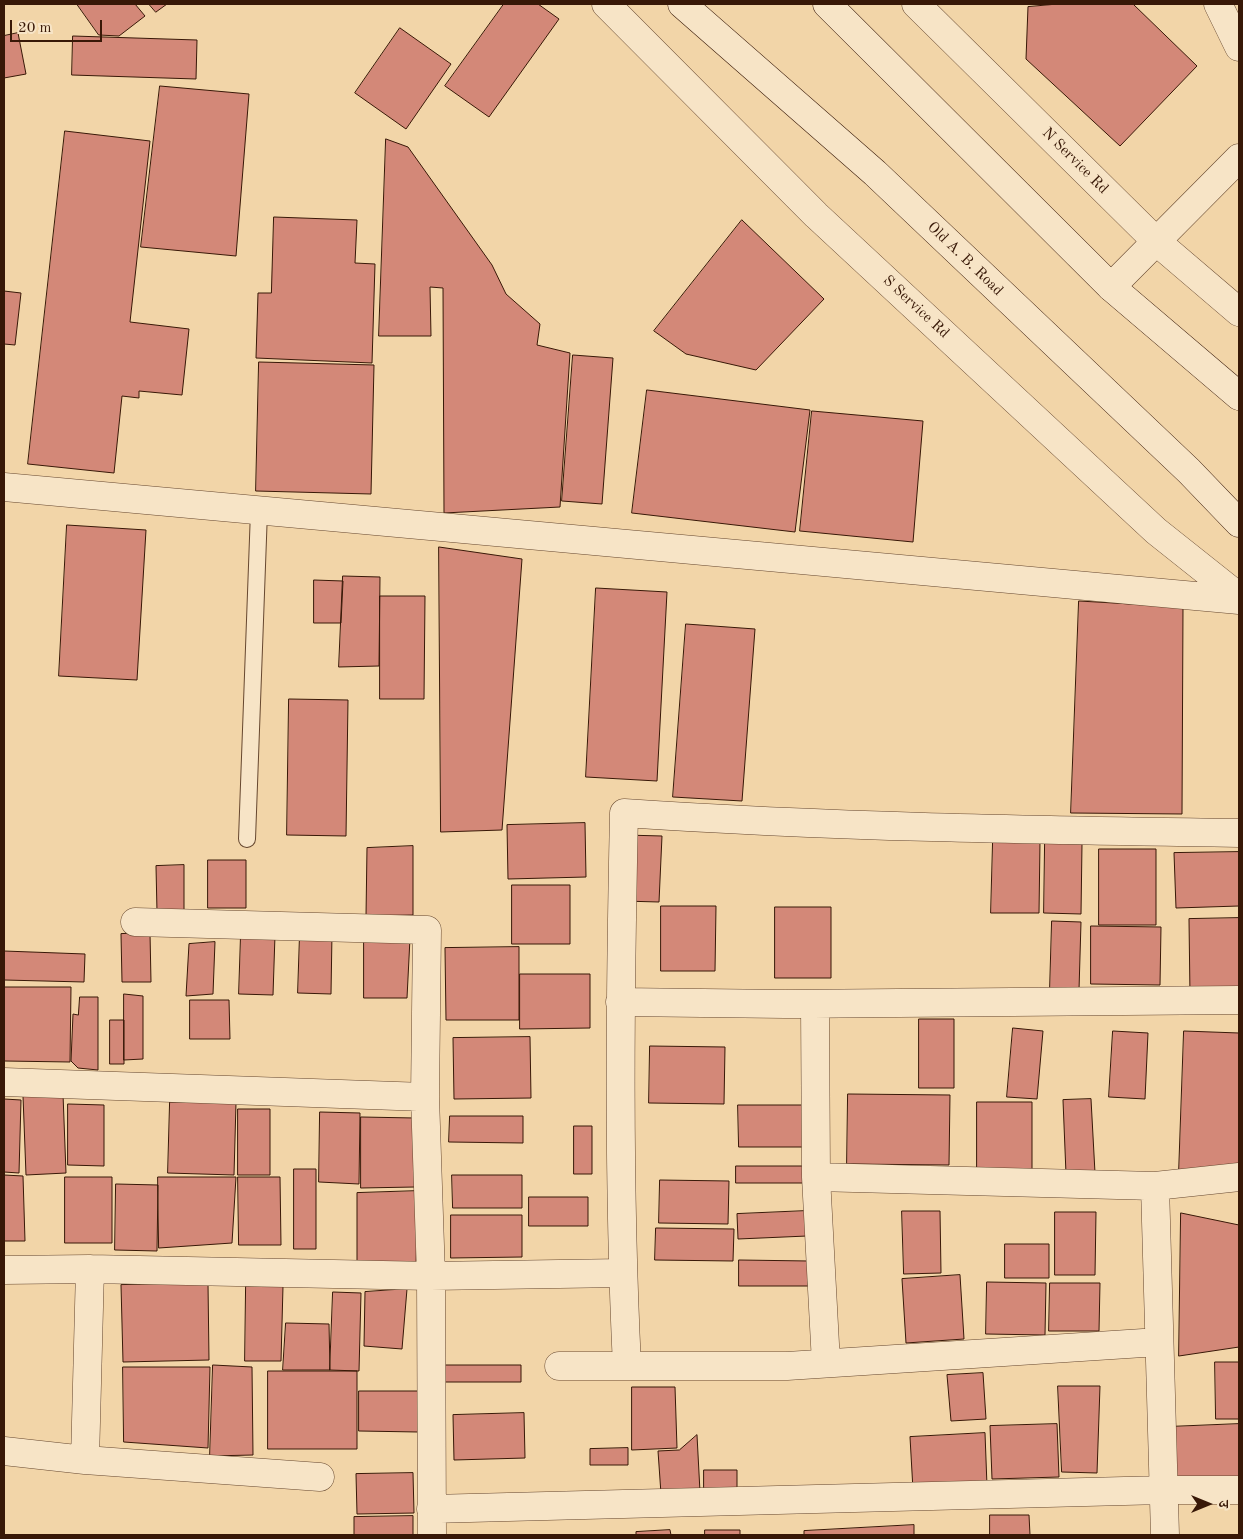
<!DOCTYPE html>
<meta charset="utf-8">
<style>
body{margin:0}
#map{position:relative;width:1243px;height:1539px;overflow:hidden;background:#f2d5a8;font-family:"Old Standard TT","Noto Serif Devanagari",serif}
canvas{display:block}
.frame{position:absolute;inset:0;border:5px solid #381807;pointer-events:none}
.north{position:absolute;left:1183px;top:1479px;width:50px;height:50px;-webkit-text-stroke:4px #f7e4c6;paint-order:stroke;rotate:90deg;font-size:14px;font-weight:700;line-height:20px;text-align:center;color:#381807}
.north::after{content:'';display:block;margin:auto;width:18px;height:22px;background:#381807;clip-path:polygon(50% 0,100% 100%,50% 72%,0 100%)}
.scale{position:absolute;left:10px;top:20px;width:92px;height:22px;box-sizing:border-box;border:2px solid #381807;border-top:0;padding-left:6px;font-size:15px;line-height:18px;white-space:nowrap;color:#381807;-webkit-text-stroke:4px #f7e4c6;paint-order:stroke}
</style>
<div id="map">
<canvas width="1243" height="1539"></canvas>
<div class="frame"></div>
<div class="north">उ</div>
<div class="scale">20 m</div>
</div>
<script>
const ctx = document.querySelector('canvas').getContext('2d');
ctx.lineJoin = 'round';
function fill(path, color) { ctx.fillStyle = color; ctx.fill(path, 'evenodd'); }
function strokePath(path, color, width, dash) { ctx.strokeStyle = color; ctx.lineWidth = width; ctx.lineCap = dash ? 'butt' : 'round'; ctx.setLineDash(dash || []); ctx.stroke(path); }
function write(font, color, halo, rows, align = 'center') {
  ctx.font = font + ' "Old Standard TT",serif'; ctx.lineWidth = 4.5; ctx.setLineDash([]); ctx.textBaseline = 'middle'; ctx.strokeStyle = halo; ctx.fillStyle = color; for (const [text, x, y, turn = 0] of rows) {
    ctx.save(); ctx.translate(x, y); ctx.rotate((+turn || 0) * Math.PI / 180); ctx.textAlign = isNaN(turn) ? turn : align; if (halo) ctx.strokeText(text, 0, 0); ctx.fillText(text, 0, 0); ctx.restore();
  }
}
const building = new Path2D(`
 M 77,4 L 135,4 L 145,16 L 119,36 L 99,35 Z
 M 149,4 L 167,4 L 156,12 Z
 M 504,4 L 538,4 L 559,19 L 489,117 L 445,86 Z
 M 1058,4 L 1133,4 L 1197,66 L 1120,146 L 1026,59 L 1028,7 Z
 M 400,28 L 451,64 L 406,129 L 355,93 Z
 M 18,33 L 26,74 L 4,78 L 4,36 Z
 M 73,36 L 197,40 L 196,79 L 72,75 Z
 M 160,86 L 249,94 L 236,256 L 141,247 Z
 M 65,131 L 150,141 L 130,322 L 189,329 L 182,395 L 139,391 L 139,398 L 122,396 L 114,473 L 28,464 Z
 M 386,139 L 408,147 L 492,265 L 506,294 L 540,324 L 537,345 L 570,353 L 560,507 L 444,513 L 443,288 L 430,287 L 431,336 L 379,336 Z
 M 274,217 L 357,220 L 355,263 L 375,264 L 372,363 L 256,358 L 258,293 L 271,293 Z
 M 742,220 L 824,299 L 756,370 L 686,354 L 654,331 Z
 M 4,291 L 21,293 L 15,345 L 4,344 Z
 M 573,355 L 613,358 L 602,504 L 562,501 Z
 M 259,362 L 374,365 L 371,494 L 256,491 Z
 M 647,390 L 810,410 L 795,532 L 632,513 Z
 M 812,411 L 923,421 L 913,542 L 800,531 Z
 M 67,525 L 146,530 L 137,680 L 59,676 Z
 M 439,547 L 522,559 L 502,830 L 441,832 Z
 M 343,576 L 380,577 L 379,666 L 339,667 Z
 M 314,580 L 343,581 L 341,623 L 314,623 Z
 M 596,588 L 667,592 L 657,781 L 586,777 Z
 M 380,596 L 425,596 L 424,699 L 380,699 Z
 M 1079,601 L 1183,607 L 1182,814 L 1071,813 Z
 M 686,624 L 755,629 L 742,801 L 673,797 Z
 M 289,699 L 348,700 L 346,836 L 287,835 Z
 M 585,823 L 586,877 L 508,879 L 507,825 Z
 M 625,835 L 662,836 L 659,902 L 622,901 Z
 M 993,841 L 1040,842 L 1039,913 L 991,913 Z
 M 1045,843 L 1082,844 L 1081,914 L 1044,913 Z
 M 413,846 L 413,915 L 366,916 L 367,848 Z
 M 1099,849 L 1156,849 L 1156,925 L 1099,925 Z
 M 1239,852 L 1239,906 L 1176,908 L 1174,853 Z
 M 208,860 L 246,860 L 246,908 L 208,908 Z
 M 184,865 L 184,912 L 157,912 L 156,866 Z
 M 512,885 L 570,885 L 570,944 L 512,944 Z
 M 661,906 L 716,906 L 715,971 L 661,971 Z
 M 775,907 L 831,907 L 831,978 L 775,978 Z
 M 1239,918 L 1239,995 L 1190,996 L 1189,919 Z
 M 1052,921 L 1081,922 L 1079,990 L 1050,989 Z
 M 1091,926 L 1161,927 L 1160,985 L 1091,984 Z
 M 150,933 L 151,982 L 122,982 L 121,934 Z
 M 300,933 L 332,933 L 331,994 L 298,993 Z
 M 241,934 L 275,935 L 273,995 L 239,994 Z
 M 364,935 L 410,938 L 407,998 L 364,998 Z
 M 215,942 L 213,994 L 186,996 L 189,944 Z
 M 519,947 L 519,1020 L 446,1020 L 445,948 Z
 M 4,951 L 85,954 L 84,982 L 4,980 Z
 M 520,974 L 590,974 L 590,1028 L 520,1029 Z
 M 4,987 L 71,987 L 70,1062 L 4,1061 Z
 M 124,994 L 143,996 L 143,1059 L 124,1060 Z
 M 80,997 L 98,997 L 98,1070 L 78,1068 L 71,1061 L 73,1014 L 78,1015 Z
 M 190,1000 L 229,1000 L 230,1039 L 190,1039 Z
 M 919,1019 L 954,1019 L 954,1088 L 919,1088 Z
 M 110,1020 L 124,1020 L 124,1064 L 110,1064 Z
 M 1013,1028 L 1043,1031 L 1037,1099 L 1007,1097 Z
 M 1113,1031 L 1148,1033 L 1145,1099 L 1109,1097 Z
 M 1184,1031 L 1239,1033 L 1239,1164 L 1179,1172 Z
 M 530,1037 L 531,1098 L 454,1099 L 453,1038 Z
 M 650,1046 L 725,1047 L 724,1104 L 649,1103 Z
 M 63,1094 L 66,1173 L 26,1175 L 23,1096 Z
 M 848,1094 L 950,1095 L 949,1165 L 847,1164 Z
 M 4,1099 L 21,1100 L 19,1173 L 4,1172 Z
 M 1091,1099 L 1095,1173 L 1066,1174 L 1063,1100 Z
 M 170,1102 L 236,1103 L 234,1175 L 168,1173 Z
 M 977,1102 L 1032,1102 L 1032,1172 L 977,1172 Z
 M 68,1104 L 104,1105 L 104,1166 L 68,1165 Z
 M 738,1105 L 804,1105 L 805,1147 L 739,1147 Z
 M 238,1109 L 270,1109 L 270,1175 L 238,1175 Z
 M 320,1112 L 360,1113 L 359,1184 L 319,1182 Z
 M 450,1116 L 523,1116 L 523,1143 L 449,1142 Z
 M 361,1117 L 415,1118 L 415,1187 L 361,1188 Z
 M 574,1126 L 592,1126 L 592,1174 L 574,1174 Z
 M 736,1166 L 810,1166 L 810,1183 L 736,1183 Z
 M 294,1169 L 316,1169 L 316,1249 L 294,1249 Z
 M 4,1175 L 23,1176 L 25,1241 L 4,1241 Z
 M 452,1175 L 522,1175 L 522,1208 L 453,1208 Z
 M 65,1177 L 112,1177 L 112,1243 L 65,1243 Z
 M 158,1177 L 236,1177 L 232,1243 L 159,1248 Z
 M 238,1177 L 280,1177 L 281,1245 L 239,1245 Z
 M 660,1180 L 729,1181 L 728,1224 L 659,1223 Z
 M 116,1184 L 158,1185 L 157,1251 L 115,1250 Z
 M 418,1191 L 416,1266 L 357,1266 L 357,1193 Z
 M 529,1197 L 588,1197 L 588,1226 L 529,1226 Z
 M 806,1211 L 807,1236 L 738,1239 L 737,1214 Z
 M 902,1211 L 940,1211 L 941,1273 L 904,1274 Z
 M 1055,1212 L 1096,1212 L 1095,1275 L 1055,1275 Z
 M 1181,1213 L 1239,1225 L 1239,1347 L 1179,1356 Z
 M 451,1215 L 522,1215 L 522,1257 L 451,1258 Z
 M 656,1228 L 734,1229 L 733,1261 L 655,1260 Z
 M 1005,1244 L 1049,1244 L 1049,1278 L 1005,1278 Z
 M 739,1260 L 809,1261 L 808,1286 L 739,1286 Z
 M 960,1275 L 964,1339 L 906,1343 L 902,1279 Z
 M 987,1282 L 1046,1283 L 1045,1335 L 986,1334 Z
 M 208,1283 L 209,1360 L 123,1362 L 121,1285 Z
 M 1050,1283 L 1100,1283 L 1099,1331 L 1049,1331 Z
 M 246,1286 L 283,1286 L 281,1361 L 245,1361 Z
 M 407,1289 L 402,1349 L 364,1346 L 365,1292 Z
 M 333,1292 L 361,1293 L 359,1371 L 330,1370 Z
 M 286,1323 L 329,1324 L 330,1370 L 283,1370 Z
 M 1215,1362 L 1239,1362 L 1239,1419 L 1216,1419 Z
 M 213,1365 L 252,1367 L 253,1455 L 210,1456 Z
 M 442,1365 L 521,1365 L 521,1382 L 442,1382 Z
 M 123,1367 L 210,1367 L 208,1448 L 124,1442 Z
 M 268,1371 L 357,1371 L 357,1449 L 268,1449 Z
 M 983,1373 L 986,1419 L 951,1421 L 947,1375 Z
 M 1058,1386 L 1100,1386 L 1097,1473 L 1062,1472 Z
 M 632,1387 L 675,1387 L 677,1448 L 632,1450 Z
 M 359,1391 L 418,1391 L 418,1432 L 359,1431 Z
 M 524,1413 L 525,1458 L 454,1460 L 453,1415 Z
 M 1057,1424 L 1059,1477 L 992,1479 L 990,1426 Z
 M 1239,1424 L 1239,1478 L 1169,1480 L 1167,1427 Z
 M 985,1433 L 987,1486 L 913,1490 L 910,1437 Z
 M 697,1435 L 700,1492 L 661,1494 L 658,1451 L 679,1450 Z
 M 628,1448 L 628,1465 L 590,1465 L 590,1449 Z
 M 704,1470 L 737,1470 L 737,1489 L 704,1489 Z
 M 413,1473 L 414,1513 L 357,1514 L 356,1474 Z
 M 990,1515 L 1029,1515 L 1030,1535 L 990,1535 Z
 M 413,1516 L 413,1535 L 354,1535 L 354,1517 Z
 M 914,1525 L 914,1535 L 804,1535 L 804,1531 Z
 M 670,1530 L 671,1535 L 636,1535 L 636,1532 Z
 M 705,1530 L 740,1530 L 740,1535 L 705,1535 Z`);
const service = new Path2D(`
 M 247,839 L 259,511`);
const minor = new Path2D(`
 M 1218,4 L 1239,47
 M 1111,287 L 1239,158
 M 135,922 L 427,930 L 425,1097 L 431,1276 L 432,1535
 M 620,1002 L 785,1004 L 1239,1000
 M 815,1004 L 816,1177 L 826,1363
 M 4,1082 L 425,1097
 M 816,1177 L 1155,1186 L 1239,1177
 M 1155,1186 L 1165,1535
 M 4,1270 L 90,1269 L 431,1276 L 622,1273
 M 559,1366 L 787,1366 L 1159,1342
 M 627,1366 C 618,1182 620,997 624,813 C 829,827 1034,830 1239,833
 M 4,1451 L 85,1460 L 320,1477
 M 85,1460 L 90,1269
 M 431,1509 L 1163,1490 L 1239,1490`);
const tertiary = new Path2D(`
 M 606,4 L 816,215 L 1156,531 L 1239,597
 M 916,4 L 1157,242 L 1239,312
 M 4,487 L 1239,600`);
const secondary = new Path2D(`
 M 682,4 L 875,173 L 1189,471 L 1239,523
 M 827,4 L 1111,287 L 1239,396`);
const streetNames = [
 ["N Service Rd",1075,161,45],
 ["Old A. B. Road",965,259,44],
 ["S Service Rd",916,307,43]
];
fill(building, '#d38878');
strokePath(building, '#381807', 1);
strokePath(service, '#66472f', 18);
strokePath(minor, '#66472f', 29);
strokePath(tertiary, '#66472f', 29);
strokePath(secondary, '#381807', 29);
strokePath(service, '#f7e4c6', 16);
strokePath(minor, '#f7e4c6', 28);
strokePath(tertiary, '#f7e4c6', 28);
strokePath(secondary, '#f7e4c6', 28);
write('15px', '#381807', '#f7e4c6', streetNames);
</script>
